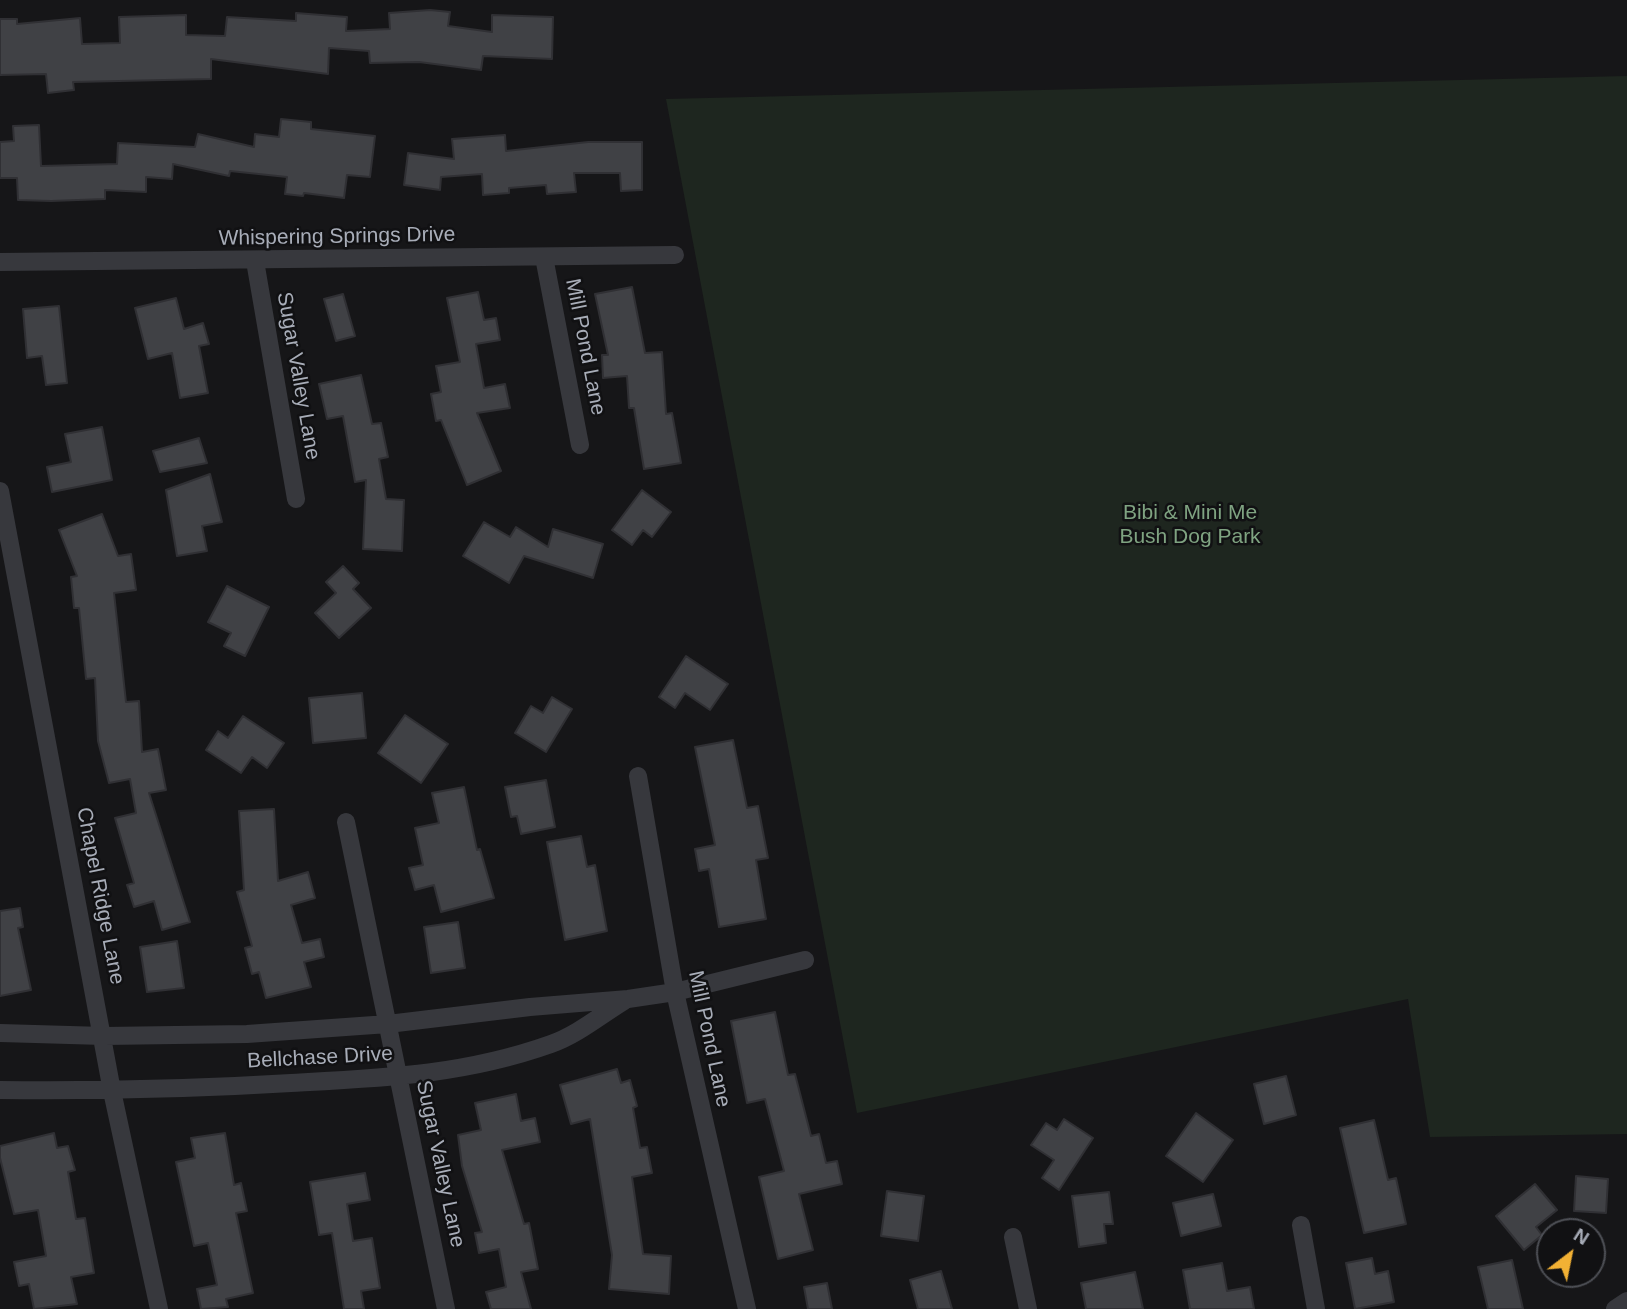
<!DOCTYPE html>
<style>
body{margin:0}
#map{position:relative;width:1627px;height:1309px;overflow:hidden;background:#161618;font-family:Helvetica,sans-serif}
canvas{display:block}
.north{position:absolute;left:1536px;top:1218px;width:70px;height:70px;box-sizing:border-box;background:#111113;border:2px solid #4d4f55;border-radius:50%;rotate:32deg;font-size:19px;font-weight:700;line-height:28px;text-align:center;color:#a8adb8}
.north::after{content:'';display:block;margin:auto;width:24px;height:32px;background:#f2b134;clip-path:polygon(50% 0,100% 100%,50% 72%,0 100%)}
</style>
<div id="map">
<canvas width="1627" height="1309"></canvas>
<div class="north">N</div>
</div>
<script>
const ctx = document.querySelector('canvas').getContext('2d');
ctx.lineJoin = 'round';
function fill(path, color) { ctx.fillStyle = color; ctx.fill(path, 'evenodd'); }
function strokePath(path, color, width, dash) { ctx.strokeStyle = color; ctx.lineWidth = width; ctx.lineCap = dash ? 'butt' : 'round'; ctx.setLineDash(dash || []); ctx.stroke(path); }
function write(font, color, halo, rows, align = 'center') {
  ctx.font = font + ' Helvetica,sans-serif'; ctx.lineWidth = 5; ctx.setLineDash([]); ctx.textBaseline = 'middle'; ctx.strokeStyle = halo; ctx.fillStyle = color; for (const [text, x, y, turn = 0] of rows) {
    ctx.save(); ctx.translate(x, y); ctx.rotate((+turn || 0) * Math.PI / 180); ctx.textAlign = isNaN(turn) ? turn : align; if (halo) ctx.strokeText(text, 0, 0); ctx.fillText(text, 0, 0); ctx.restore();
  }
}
const green = new Path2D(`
 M 1627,76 L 1627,1134 L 1430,1137 L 1408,999 L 857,1113 L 666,99 Z`);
const building = new Path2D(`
 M 430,10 L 450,12 L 448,26 L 492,32 L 492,15 L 553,17 L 552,59 L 483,56 L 481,70 L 419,62 L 370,63 L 369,51 L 329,48 L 328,74 L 211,59 L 211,79 L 73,82 L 74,90 L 48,93 L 46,74 L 0,75 L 0,19 L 17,19 L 17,24 L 80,18 L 82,44 L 120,43 L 119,17 L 186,15 L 186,35 L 225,36 L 227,17 L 296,21 L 296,13 L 347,17 L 346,31 L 390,29 L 389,13 Z
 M 281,119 L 311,122 L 311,129 L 375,136 L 370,177 L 347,175 L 344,198 L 304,193 L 303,196 L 285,194 L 287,177 L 230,171 L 229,176 L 173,164 L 172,179 L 146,177 L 146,192 L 105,190 L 105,199 L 51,201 L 18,200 L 17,178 L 0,178 L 0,142 L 14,141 L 13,126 L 39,125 L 41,166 L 117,164 L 118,143 L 195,147 L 198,134 L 254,147 L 255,134 L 279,137 Z
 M 505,135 L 506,151 L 588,142 L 642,142 L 642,190 L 621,191 L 620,173 L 574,173 L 576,192 L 547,194 L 546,185 L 509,188 L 509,193 L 483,195 L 482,174 L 441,177 L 440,190 L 404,185 L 408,153 L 454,159 L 452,139 Z
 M 632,287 L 645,353 L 662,352 L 666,414 L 672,413 L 681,463 L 644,469 L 634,408 L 629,408 L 627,376 L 603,378 L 602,355 L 608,355 L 595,294 Z
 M 478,292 L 484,320 L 496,318 L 500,340 L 476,344 L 484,388 L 505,384 L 510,408 L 477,413 L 501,471 L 467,485 L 441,420 L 436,421 L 431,394 L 441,392 L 436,366 L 460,362 L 447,298 Z
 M 343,294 L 355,336 L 336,341 L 324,299 Z
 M 176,298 L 184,329 L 203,323 L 209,344 L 199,346 L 208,393 L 180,398 L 172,353 L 148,359 L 135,308 Z
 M 59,306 L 67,383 L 46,385 L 42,356 L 27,358 L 23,309 Z
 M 361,375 L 372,424 L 381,423 L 388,457 L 379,459 L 386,499 L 404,500 L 402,551 L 363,549 L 366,480 L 355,482 L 343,416 L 327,419 L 319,384 Z
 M 102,427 L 112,480 L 52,492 L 47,467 L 71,462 L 65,434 Z
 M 199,438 L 207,463 L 160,472 L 153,451 Z
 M 210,474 L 222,522 L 202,526 L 207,551 L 177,556 L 166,490 Z
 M 642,490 L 671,512 L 652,537 L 643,530 L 632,545 L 612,530 Z
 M 102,514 L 118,556 L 131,554 L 136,590 L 114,593 L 126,702 L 139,701 L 142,752 L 158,749 L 166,790 L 149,793 L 190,922 L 162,930 L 154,901 L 134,907 L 127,885 L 134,883 L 115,818 L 136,813 L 130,779 L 109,783 L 98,741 L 95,678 L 86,679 L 79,608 L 74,608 L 71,577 L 77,576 L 59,530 Z
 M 484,522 L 510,537 L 516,527 L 548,547 L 553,529 L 603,544 L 593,578 L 524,556 L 509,583 L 463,556 Z
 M 343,566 L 359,583 L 353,589 L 371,608 L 339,638 L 315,613 L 336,593 L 326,582 Z
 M 227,586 L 269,607 L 245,656 L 224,646 L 231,633 L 208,622 Z
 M 686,656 L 728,684 L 710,710 L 685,693 L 675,708 L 659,697 Z
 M 362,693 L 366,738 L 313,743 L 309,698 Z
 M 552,697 L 572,709 L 546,752 L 515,733 L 531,706 L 543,713 Z
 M 405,715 L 448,744 L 421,783 L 378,753 Z
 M 243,716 L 284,743 L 267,768 L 252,757 L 241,773 L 206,750 L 218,731 L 228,738 Z
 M 733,740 L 747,808 L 758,806 L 768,858 L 756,860 L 766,919 L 719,927 L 709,869 L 699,871 L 695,849 L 715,845 L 695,747 Z
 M 546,780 L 555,827 L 521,834 L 517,816 L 511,817 L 505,787 Z
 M 464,787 L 477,850 L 480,849 L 494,898 L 441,912 L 434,885 L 415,890 L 409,868 L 423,865 L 415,828 L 439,823 L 432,793 Z
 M 274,809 L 278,881 L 308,872 L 315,898 L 291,905 L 302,943 L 320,939 L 324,957 L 304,962 L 311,987 L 266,998 L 259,972 L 252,974 L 245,948 L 252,946 L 237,892 L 244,890 L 239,811 Z
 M 581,836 L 587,867 L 595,865 L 607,931 L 565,940 L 547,842 Z
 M 20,908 L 23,927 L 18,928 L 31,990 L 0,996 L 0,911 Z
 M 458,922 L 465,968 L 431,973 L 424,927 Z
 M 177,941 L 184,988 L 147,992 L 140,947 Z
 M 775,1012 L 788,1075 L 795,1074 L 811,1136 L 819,1134 L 826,1163 L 837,1161 L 842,1184 L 799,1194 L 813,1250 L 778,1259 L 759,1177 L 784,1171 L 765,1099 L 747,1103 L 731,1021 Z
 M 617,1069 L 621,1083 L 630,1080 L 637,1106 L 633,1108 L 640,1148 L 647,1147 L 652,1173 L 632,1177 L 643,1254 L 671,1256 L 669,1294 L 609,1289 L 612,1255 L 590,1119 L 571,1124 L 560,1085 Z
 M 1286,1076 L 1296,1115 L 1264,1124 L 1254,1084 Z
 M 516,1094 L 521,1121 L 535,1118 L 540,1142 L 502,1150 L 524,1224 L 529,1223 L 538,1269 L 521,1272 L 531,1309 L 491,1309 L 486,1292 L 506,1287 L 499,1249 L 479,1253 L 475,1233 L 482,1232 L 462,1166 L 458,1135 L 481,1130 L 475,1103 Z
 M 1196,1113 L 1233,1140 L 1203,1182 L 1166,1156 Z
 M 1064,1119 L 1093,1138 L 1059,1190 L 1042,1178 L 1054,1160 L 1031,1145 L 1046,1123 L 1057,1130 Z
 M 1374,1120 L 1388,1180 L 1396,1178 L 1406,1224 L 1364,1233 L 1340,1128 Z
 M 54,1133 L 57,1148 L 68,1146 L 75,1170 L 68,1172 L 76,1219 L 85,1218 L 94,1273 L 71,1277 L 77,1304 L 34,1309 L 29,1284 L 19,1286 L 14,1262 L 46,1256 L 38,1210 L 14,1214 L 0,1158 L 0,1146 Z
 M 225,1133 L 234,1185 L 241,1183 L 247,1211 L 236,1213 L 253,1293 L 226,1299 L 228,1307 L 201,1309 L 197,1289 L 217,1285 L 208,1243 L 194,1246 L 176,1162 L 195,1158 L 191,1138 Z
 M 365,1173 L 370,1200 L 347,1204 L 353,1241 L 372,1238 L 380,1288 L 361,1291 L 364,1309 L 344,1309 L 332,1233 L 319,1235 L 310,1182 Z
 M 1576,1176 L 1608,1179 L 1606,1213 L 1574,1211 Z
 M 1535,1184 L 1557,1210 L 1536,1227 L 1542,1235 L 1524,1250 L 1496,1216 Z
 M 887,1191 L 924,1196 L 918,1241 L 881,1236 Z
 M 1109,1192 L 1113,1224 L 1104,1224 L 1106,1243 L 1079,1247 L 1072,1196 Z
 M 1213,1194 L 1221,1226 L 1181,1236 L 1173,1203 Z
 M 1372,1258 L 1375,1274 L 1388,1271 L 1394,1302 L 1355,1309 L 1346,1263 Z
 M 1512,1260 L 1523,1309 L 1488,1309 L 1478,1267 Z
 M 1222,1263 L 1227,1291 L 1250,1287 L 1254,1309 L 1190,1309 L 1183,1270 Z
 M 941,1271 L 952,1309 L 918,1309 L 910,1280 Z
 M 1135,1272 L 1143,1309 L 1086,1309 L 1081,1283 Z
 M 827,1283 L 832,1309 L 808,1309 L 804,1287 Z`);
const minor = new Path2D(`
 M 544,257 L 580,445
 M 255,261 L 296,499
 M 0,262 L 675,255
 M 0,491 L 112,1091 L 159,1309
 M 638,776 L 675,992 L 747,1309
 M 346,822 L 446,1309
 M 0,1033 L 104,1036 L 247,1034 L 388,1024 L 530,1007 L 628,999 L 675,992 L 805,960
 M 0,1090 C 97,1091 194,1089 291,1083 C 383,1078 464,1075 551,1044 C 577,1035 601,1015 624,1001
 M 1301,1225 L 1316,1309
 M 1013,1237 L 1028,1309
 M 1615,1309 L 1627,1301`);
const streetNames = [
 ["Whispering Springs Drive",337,237,-1],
 ["Mill Pond Lane",585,347,79],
 ["Sugar Valley Lane",298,376,80],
 ["Chapel Ridge Lane",100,896,79],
 ["Mill Pond Lane",709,1039,78],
 ["Bellchase Drive",320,1058,-3],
 ["Sugar Valley Lane",440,1164,78]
];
const parkNames = [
 ["Bibi & Mini Me",1190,513],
 ["Bush Dog Park",1190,537]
];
fill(green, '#1e261f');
fill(building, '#404145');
strokePath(building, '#303034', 2);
strokePath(minor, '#37383d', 18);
write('21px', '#a8adb8', '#111113', streetNames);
write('21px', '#7fa381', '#111113', parkNames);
</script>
